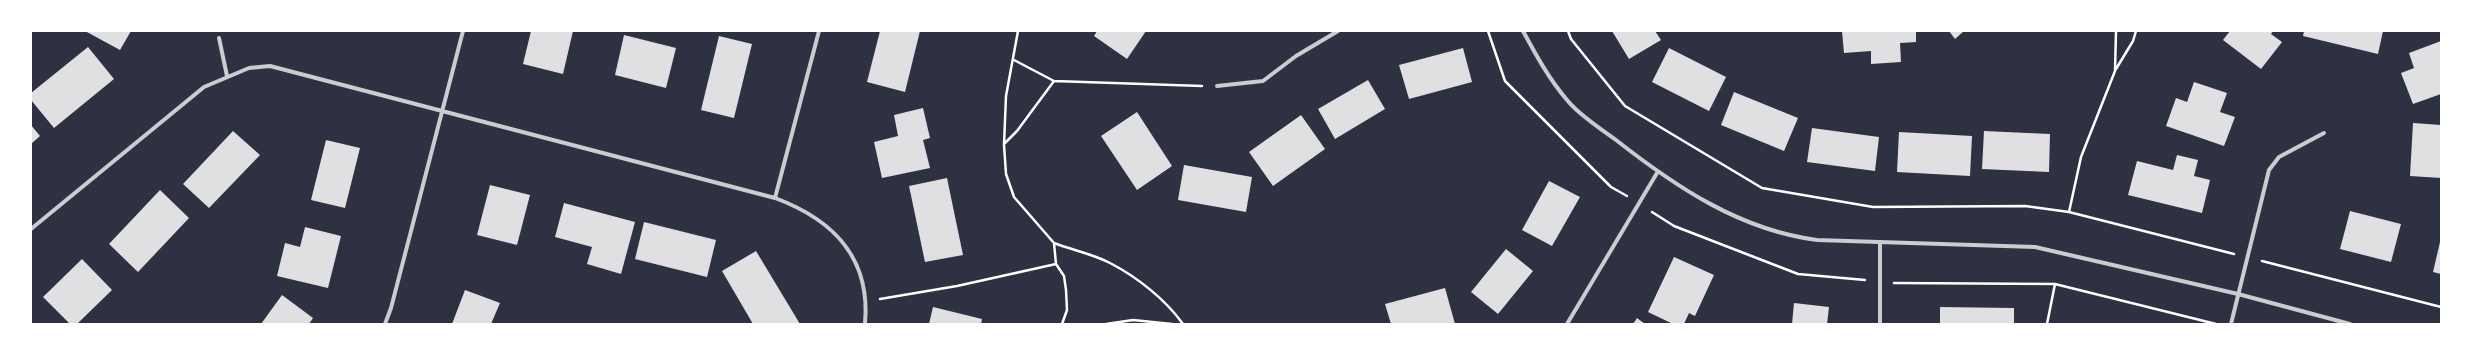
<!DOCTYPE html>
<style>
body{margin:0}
#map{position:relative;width:2472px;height:355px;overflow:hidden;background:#2d3142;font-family:"Alegreya Sans",sans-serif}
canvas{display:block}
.frame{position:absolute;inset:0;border:32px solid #fff;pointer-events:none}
</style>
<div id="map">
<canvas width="2472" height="355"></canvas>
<div class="frame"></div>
</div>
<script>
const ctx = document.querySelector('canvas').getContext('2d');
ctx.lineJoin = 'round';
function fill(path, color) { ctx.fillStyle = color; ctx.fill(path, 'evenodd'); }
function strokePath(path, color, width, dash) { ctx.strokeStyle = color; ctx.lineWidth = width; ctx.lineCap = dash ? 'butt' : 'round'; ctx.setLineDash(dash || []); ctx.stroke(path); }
const building = new Path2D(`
 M 85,31 L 131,31 L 120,50 Z
 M 531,31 L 573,31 L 563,74 L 523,64 Z
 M 880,31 L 920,31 L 905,92 L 867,82 Z
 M 1097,31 L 1146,31 L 1127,59 L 1094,36 Z
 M 1612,31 L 1655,31 L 1661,40 L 1629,59 Z
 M 1842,31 L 1916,31 L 1916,42 L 1900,43 L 1901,62 L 1871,64 L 1871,51 L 1844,53 Z
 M 1949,31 L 1964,31 L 1955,39 Z
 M 2230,31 L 2273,31 L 2271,34 L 2282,42 L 2261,69 L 2223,40 Z
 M 2304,31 L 2383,31 L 2378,54 L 2303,36 Z
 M 624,35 L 676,48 L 666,88 L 615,75 Z
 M 719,36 L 752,44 L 734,118 L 701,110 Z
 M 2441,41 L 2441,94 L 2413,104 L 2401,73 L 2414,68 L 2409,53 Z
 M 88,47 L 114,79 L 54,128 L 31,100 L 31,93 Z
 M 1463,48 L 1472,82 L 1409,99 L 1399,65 Z
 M 1669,48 L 1726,77 L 1709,111 L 1652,82 Z
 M 1368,80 L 1385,109 L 1335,139 L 1318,109 Z
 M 2194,82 L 2227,93 L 2220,112 L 2235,117 L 2224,146 L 2166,126 L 2176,98 L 2187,102 Z
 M 1734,92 L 1798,118 L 1784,151 L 1721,125 Z
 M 923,108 L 930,138 L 923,140 L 930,168 L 882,178 L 874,142 L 898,136 L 894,115 Z
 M 1137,112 L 1172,166 L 1137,190 L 1101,136 Z
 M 1301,115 L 1325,149 L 1273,186 L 1249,152 Z
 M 2413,123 L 2441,125 L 2441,178 L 2410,176 Z
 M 31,125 L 40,136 L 31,144 Z
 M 1812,128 L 1879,137 L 1875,171 L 1807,162 Z
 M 233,131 L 260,155 L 209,208 L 183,184 Z
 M 1984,131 L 2050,134 L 2049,172 L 1982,169 Z
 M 1899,132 L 1972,136 L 1970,176 L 1897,172 Z
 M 326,140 L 360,148 L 345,208 L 311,200 Z
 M 2177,155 L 2198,160 L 2194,176 L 2210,180 L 2202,213 L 2128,195 L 2137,161 L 2173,170 Z
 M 1184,165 L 1252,177 L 1246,212 L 1178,200 Z
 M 947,178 L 963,255 L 925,262 L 909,186 Z
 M 1549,181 L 1580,197 L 1552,246 L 1522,230 Z
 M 490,185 L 530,195 L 517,245 L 477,235 Z
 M 160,190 L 189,218 L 138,272 L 109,244 Z
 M 564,203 L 635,222 L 621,274 L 587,264 L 592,247 L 555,237 Z
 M 2350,211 L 2401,224 L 2391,262 L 2340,249 Z
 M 644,222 L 716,240 L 707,277 L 635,259 Z
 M 305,227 L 341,236 L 328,288 L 277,276 L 285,243 L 300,247 Z
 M 2440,242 L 2441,242 L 2441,274 L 2433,272 Z
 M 1506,249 L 1533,271 L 1498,314 L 1471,292 Z
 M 756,251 L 800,324 L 753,324 L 722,271 Z
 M 1674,257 L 1714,275 L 1695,316 L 1689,313 L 1684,324 L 1673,324 L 1648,312 Z
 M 82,259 L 112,290 L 77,324 L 70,324 L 43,297 Z
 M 1445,288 L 1455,324 L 1391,324 L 1385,304 Z
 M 465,290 L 500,303 L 491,324 L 452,324 Z
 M 282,295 L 313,318 L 309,324 L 261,324 Z
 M 1794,303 L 1829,307 L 1827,324 L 1792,324 Z
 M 933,307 L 982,319 L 981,324 L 929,324 Z
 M 1940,307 L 2014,308 L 2014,324 L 1940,324 Z
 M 1637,318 L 1645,324 L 1633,324 Z`);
const path = new Path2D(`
 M 1018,31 L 1006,96 L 1004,145 L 1006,174 L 1014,197 L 1054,243 L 1056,264 L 1064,276 L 1066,290 L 1067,310 L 1062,324
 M 1488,31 L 1505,81 L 1611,187 L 1627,196
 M 1568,31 L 1571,39 L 1625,106 L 1762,188 L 1873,207 L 2025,206 L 2069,212 L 2234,254
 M 1014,60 L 1054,81
 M 2116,69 L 2133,41 L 2136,31
 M 1004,144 L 1017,131 L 1054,81 L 1202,86
 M 1652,212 L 1674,226 L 1798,274 L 1865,280
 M 2069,212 L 2081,157 L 2115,71 L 2116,31
 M 1054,243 C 1072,250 1093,254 1110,263 C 1137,277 1165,299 1183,324
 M 2262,261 L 2441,307
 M 1894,283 L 2055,284 L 2216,324
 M 880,299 L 957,286 L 1056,264
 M 1106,324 L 1133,320 L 1172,324
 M 2047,324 L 2055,284`);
const minor = new Path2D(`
 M 1523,31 C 1536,55 1549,79 1567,100 C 1580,116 1600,128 1616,140 C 1676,187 1740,230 1817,240 L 2035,247 L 2238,294 L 2350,324
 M 219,38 L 227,76
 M 1217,86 L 1263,81 L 1296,56 L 1338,31
 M 775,198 L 819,31
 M 31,229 L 204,87 L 249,68 L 270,66 L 775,198 C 834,220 871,258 865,324
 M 385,324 L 391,308 L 463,31
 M 1567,324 L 1657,173
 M 1880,324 L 1880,242
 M 2231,324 L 2269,170 L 2279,157 L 2324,133`);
fill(building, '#e0e0e3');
strokePath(path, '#fff', 2.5);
strokePath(minor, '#caccd0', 4);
</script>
